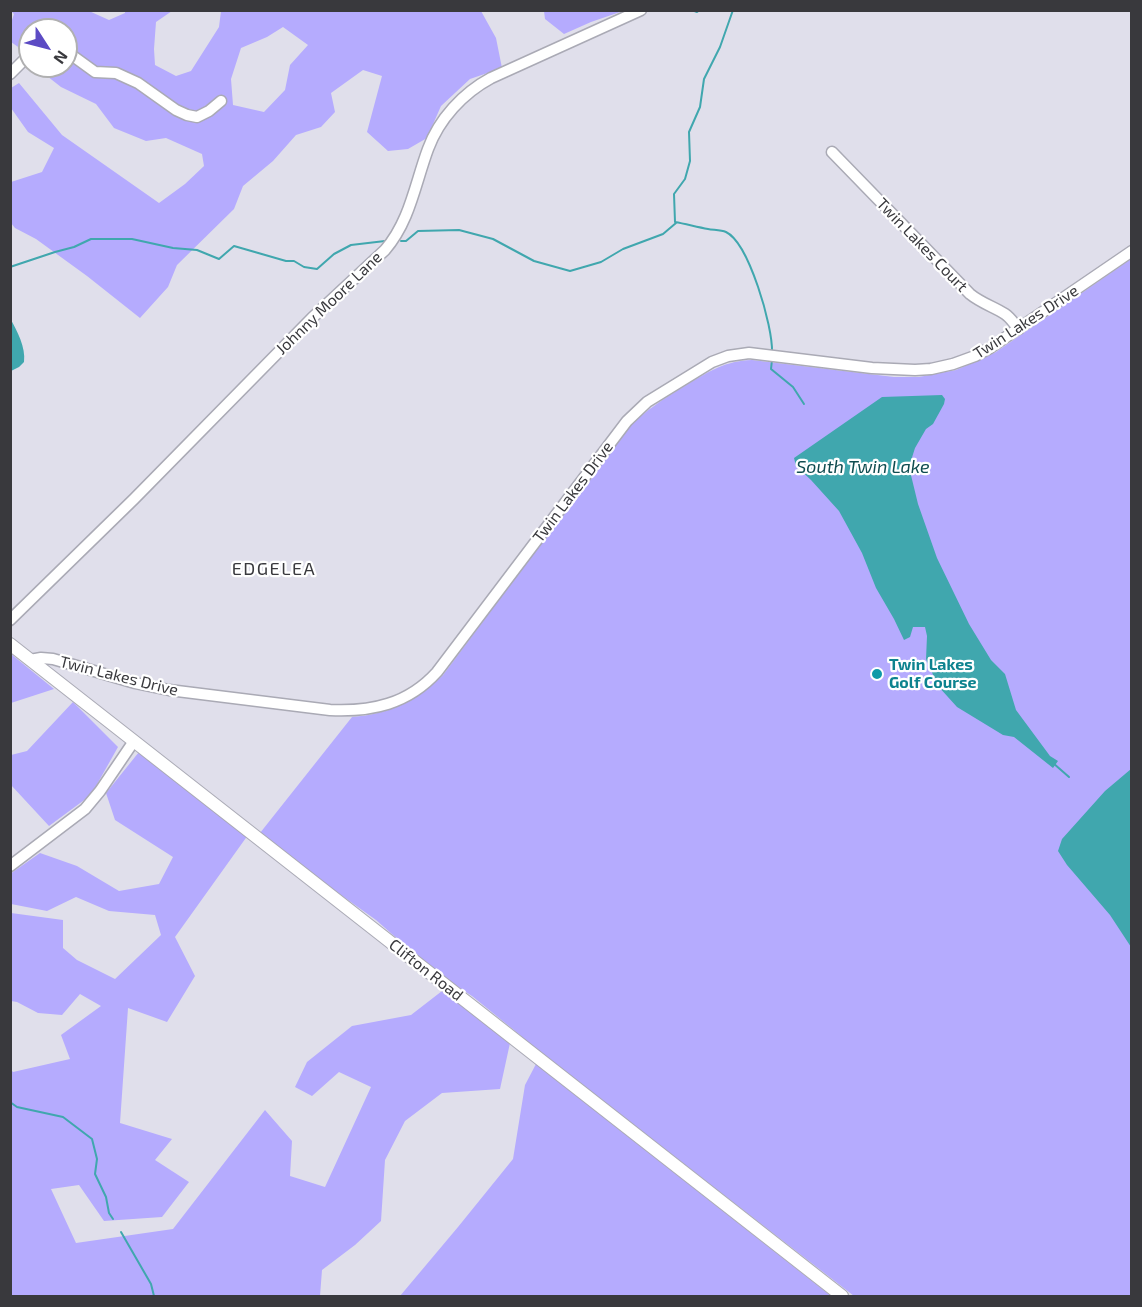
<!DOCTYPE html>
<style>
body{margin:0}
#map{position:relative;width:1142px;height:1307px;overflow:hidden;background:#e0dfeb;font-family:"Exo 2",sans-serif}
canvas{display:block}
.frame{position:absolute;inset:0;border:12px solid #39393d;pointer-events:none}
.north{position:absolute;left:18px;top:18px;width:60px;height:60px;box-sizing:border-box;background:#fff;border:2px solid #b0b0b1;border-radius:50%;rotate:126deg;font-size:16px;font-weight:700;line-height:24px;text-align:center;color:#39393d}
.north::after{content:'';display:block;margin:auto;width:21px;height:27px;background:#5c4bc4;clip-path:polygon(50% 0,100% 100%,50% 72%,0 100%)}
</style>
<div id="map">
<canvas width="1142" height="1307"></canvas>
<div class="frame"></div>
<div class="north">N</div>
</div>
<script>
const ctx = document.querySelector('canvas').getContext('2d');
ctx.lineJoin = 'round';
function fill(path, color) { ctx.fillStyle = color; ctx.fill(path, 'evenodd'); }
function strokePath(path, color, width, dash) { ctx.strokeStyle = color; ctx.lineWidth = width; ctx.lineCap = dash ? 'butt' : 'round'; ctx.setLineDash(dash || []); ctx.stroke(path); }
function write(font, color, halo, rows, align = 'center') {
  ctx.font = font + ' "Exo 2",sans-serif'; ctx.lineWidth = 4.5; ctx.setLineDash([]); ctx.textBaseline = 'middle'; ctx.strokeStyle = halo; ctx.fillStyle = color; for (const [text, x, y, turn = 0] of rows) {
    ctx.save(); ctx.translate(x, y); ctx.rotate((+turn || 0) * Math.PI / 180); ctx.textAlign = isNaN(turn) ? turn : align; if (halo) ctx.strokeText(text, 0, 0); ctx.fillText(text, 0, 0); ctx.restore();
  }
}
const green = new Path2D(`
 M 11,11 L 89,11 L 109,20 L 125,13 L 125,11 L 172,11 L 156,22 L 154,49 L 155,65 L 176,76 L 191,71 L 219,27 L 221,11 L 481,11 L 496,38 L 502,68 L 470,79 L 441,106 L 427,138 L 408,149 L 388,151 L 367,132 L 382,76 L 363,70 L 331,93 L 335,112 L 321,127 L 296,135 L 273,161 L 243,186 L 234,209 L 177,265 L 168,287 L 140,318 L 87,276 L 36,239 L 15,228 L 11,223 L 11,182 L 42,172 L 54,148 L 28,132 L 11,108 L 11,88 L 19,83 L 62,135 L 159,203 L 185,184 L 204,166 L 202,154 L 166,138 L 146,141 L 114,128 L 96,104 L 61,87 L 38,69 L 46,66 L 66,66 L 66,57 L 74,51 L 66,44 L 66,30 L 30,30 L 30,46 L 21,49 L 11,42 L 11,23 L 14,14 ZM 283,27 L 308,45 L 290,65 L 285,90 L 264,112 L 233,105 L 231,79 L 241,48 L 267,37 Z
 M 544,11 L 544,10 L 623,11 L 591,22 L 564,34 L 545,19 Z
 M 1131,259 L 1131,1296 L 854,1296 L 528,1043 L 520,1035 L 472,996 L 452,983 L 410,950 L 376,920 L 334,890 L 260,833 L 352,717 C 390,714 416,701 443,675 L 622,435 C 642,412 662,400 688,384 C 710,371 725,361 752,360 L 894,377 L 919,377 L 956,370 L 982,359 L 996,352 Z
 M 10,654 L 11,654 L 54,689 L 11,703 Z
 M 73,702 L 118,747 L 91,795 L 49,826 L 11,785 L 11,755 L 27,751 Z
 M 139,752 L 248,835 L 175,937 L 195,976 L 167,1022 L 128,1008 L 120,1123 L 172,1139 L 155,1160 L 189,1182 L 162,1217 L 104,1221 L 79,1185 L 51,1189 L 76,1243 L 173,1229 L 265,1110 L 292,1141 L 290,1176 L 325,1187 L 371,1087 L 339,1072 L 312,1096 L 295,1087 L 307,1062 L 352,1026 L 411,1015 L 442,991 L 510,1043 L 500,1089 L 442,1093 L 405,1121 L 385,1160 L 381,1221 L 355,1245 L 322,1270 L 320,1296 L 11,1296 L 11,1070 L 13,1072 L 70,1059 L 61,1035 L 101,1006 L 80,994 L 62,1015 L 38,1013 L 17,1002 L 11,1001 L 11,913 L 63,920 L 63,948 L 77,960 L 115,979 L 161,935 L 155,915 L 109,911 L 76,897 L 47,911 L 11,904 L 10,874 L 40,853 L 77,866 L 119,891 L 159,884 L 173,857 L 115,820 L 106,793 Z
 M 536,1064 L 831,1296 L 400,1296 L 458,1227 L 513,1159 L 525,1085 Z`);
const water = new Path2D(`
 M 10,318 C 17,331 26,347 24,362 L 19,367 L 11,371 Z
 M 942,395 L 945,399 L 944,404 L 933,424 L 926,429 L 915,448 L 909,467 L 918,504 L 937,558 L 969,624 L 991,660 L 1005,674 L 1016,710 L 1050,756 L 1058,761 L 1053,768 L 1014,737 L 1003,735 L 957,707 L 938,686 L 926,659 L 927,636 L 925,627 L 913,627 L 910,637 L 904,640 L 894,619 L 876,588 L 862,553 L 839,511 L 811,480 L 796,466 L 794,458 L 882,397 Z
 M 1131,769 L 1132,769 L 1131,947 L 1110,915 L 1067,865 L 1058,851 L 1062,839 L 1105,791 Z`);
const stream = new Path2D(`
 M 692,10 L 697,12 L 700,10
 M 733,10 L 720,47 L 704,79 L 700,107 L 689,132 L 690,161 L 685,179 L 674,194 L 675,222 C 686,224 697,227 708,229 C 713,230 721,230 726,232 C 749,243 773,327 772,352
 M 401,241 L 406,241 L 418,231 L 459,230 L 493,239 L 534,261 L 570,271 L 601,262 L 623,249 L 663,234 L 676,223
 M 10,267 L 55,252 L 74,247 L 91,239 L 132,239 L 173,248 L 197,250 L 219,259 L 234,246 L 286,261 L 294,261 L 304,267 L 317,269 L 334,254 L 351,245 L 385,241
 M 772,360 L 771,369 L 793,387 L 804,404
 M 1053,763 L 1069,777
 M 10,1102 L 17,1107 L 63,1117 L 92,1139 L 97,1159 L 95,1174 L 106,1197 L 109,1213 L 113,1219
 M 121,1232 L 151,1284 L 154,1296`);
const minor = new Path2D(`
 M 66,51 L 95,72 L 116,73 L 138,83 L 176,110 L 187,115 L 197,117 L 209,111 L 221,101
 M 10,74 L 30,54
 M 832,152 L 970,294 C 981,303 994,307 1005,314 C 1011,318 1014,324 1019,329
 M 10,620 L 134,499 L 312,318 L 385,250 C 410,221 415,184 428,149 C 439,119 463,93 491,78 L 641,10
 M 30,660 L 41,658 L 53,659 L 135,683 L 169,690 L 330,710 C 372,712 408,704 437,672 L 627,421 L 647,402 L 712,362 L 728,356 L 749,353 L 872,368 L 915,370 L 931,369 L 953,364 L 975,356 L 990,348 L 1132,251
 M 10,866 L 85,809 L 100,791 L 134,741`);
const major = new Path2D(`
 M 10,644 L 842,1296`);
const markers = [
 [877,674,6,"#0f9aa8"]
];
const streetNames = [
 ["Twin Lakes Court",922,245,46],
 ["Johnny Moore Lane",329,303,-44],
 ["Twin Lakes Drive",1026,322,-33],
 ["Twin Lakes Drive",573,492,-53],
 ["Twin Lakes Drive",119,676,14],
 ["Clifton Road",426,970,38]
];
const cultureNames = [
 ["Twin Lakes",889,665],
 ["Golf Course",889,683]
];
const waterNames = [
 ["South Twin Lake",863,467]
];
const neighbourhoodNames = [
 ["EDGELEA",274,569]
];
fill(green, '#b5abfe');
fill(water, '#40a7ae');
strokePath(stream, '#40a7ae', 2);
strokePath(minor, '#aaaab5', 13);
strokePath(major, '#aaaab5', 14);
strokePath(minor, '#fff', 10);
strokePath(major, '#fff', 12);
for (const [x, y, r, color] of markers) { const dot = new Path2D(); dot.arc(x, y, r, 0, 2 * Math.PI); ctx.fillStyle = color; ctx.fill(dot); strokePath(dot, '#fff', 2); }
write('16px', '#39393d', '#fff', streetNames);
write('bold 16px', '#0d838f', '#fff', cultureNames, 'left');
write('italic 18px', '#0f4c50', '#fff', waterNames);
ctx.letterSpacing = '1.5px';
write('18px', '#39393d', '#fff', neighbourhoodNames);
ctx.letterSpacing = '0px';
</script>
